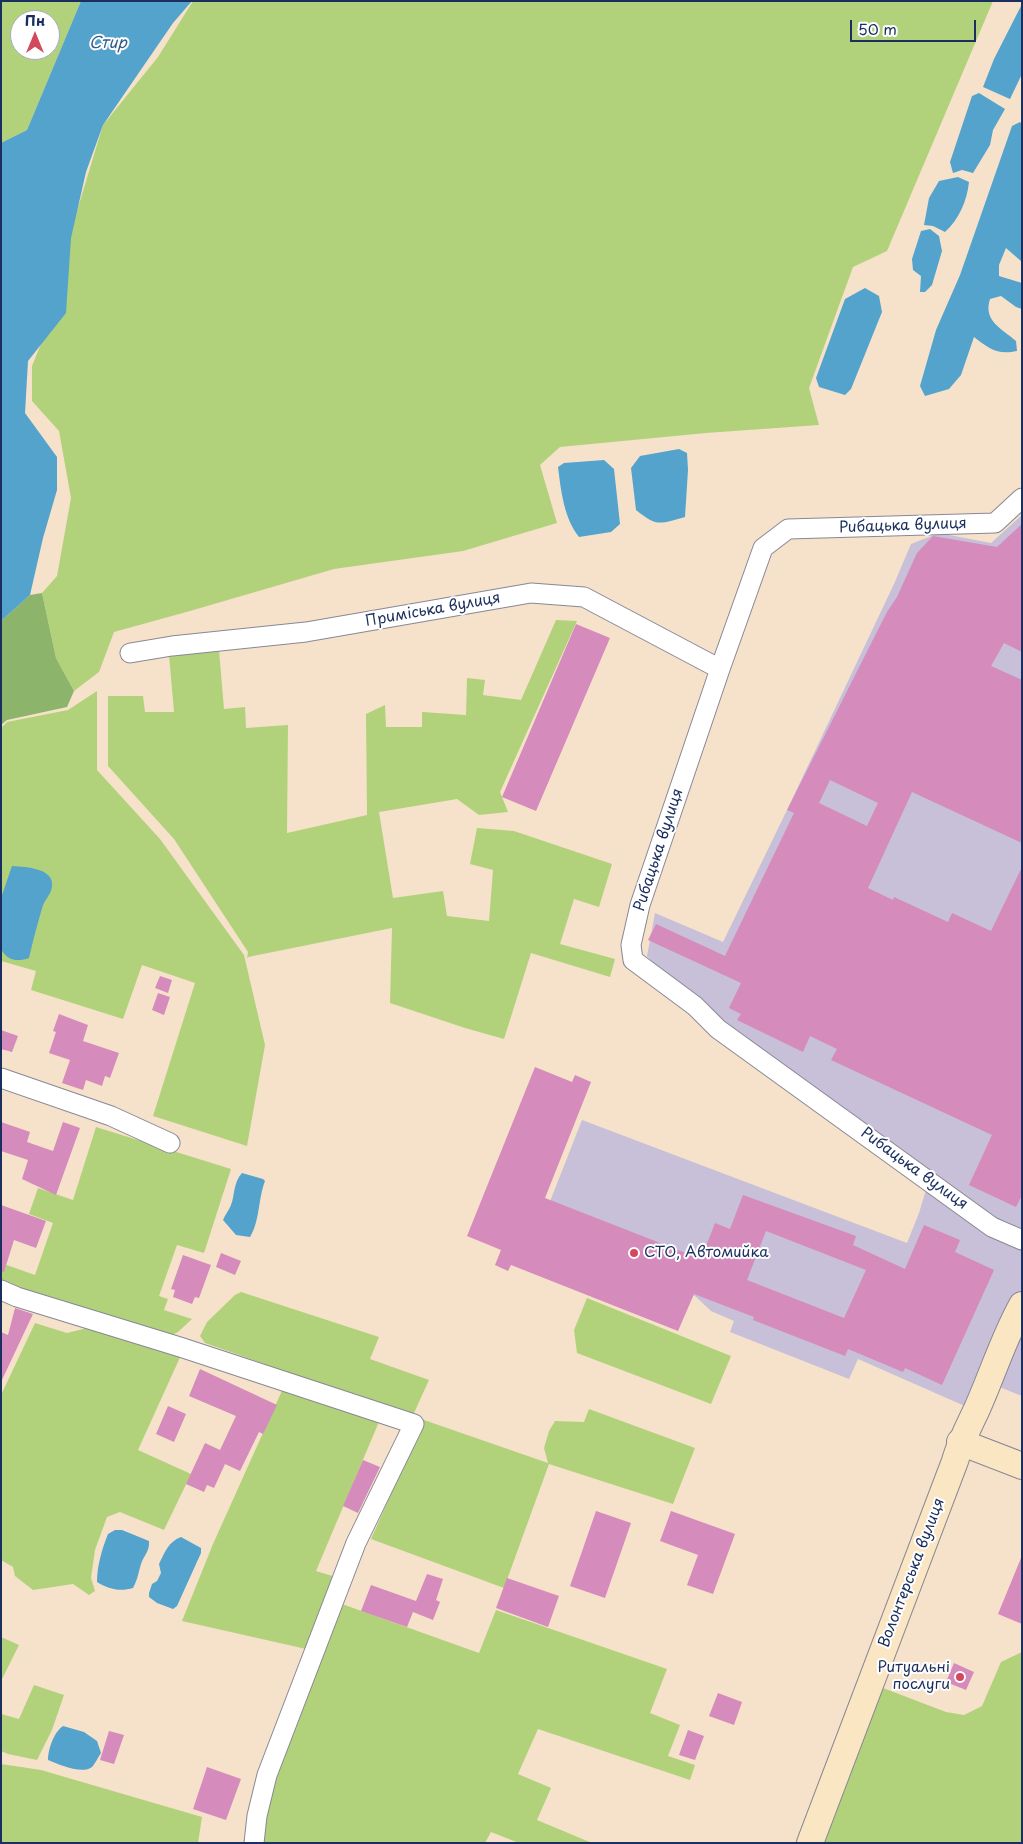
<!DOCTYPE html>
<meta charset="utf-8">
<style>
body{margin:0}
#map{position:relative;width:1023px;height:1844px;overflow:hidden;background:#f6e2ca;font-family:"Playpen Sans",sans-serif}
canvas{display:block}
.frame{position:absolute;inset:0;border:2px solid #1b2f5e;pointer-events:none}
.north{position:absolute;left:10px;top:10px;width:50px;height:50px;box-sizing:border-box;background:#fff;border:1px solid #a4acbf;border-radius:50%;rotate:0deg;font-size:14px;font-weight:700;line-height:20px;text-align:center;color:#1b2f5e}
.north::after{content:'';display:block;margin:auto;width:18px;height:22px;background:#d1495b;clip-path:polygon(50% 0,100% 100%,50% 72%,0 100%)}
.scale{position:absolute;left:850px;top:20px;width:126px;height:22px;box-sizing:border-box;border:2px solid #1b2f5e;border-top:0;padding-left:6px;font-size:15px;line-height:18px;white-space:nowrap;color:#1b2f5e;-webkit-text-stroke:4px #fff;paint-order:stroke}
</style>
<div id="map">
<canvas width="1023" height="1844"></canvas>
<div class="frame"></div>
<div class="north">Пн</div>
<div class="scale">50 m</div>
</div>
<script>
const ctx = document.querySelector('canvas').getContext('2d');
ctx.lineJoin = 'round';
function fill(path, color) { ctx.fillStyle = color; ctx.fill(path, 'evenodd'); }
function strokePath(path, color, width, dash) { ctx.strokeStyle = color; ctx.lineWidth = width; ctx.lineCap = dash ? 'butt' : 'round'; ctx.setLineDash(dash || []); ctx.stroke(path); }
function write(font, color, halo, rows, align = 'center') {
  ctx.font = font + ' "Playpen Sans",sans-serif'; ctx.lineWidth = 4; ctx.setLineDash([]); ctx.textBaseline = 'middle'; ctx.strokeStyle = halo; ctx.fillStyle = color; for (const [text, x, y, turn = 0] of rows) {
    ctx.save(); ctx.translate(x, y); ctx.rotate((+turn || 0) * Math.PI / 180); ctx.textAlign = isNaN(turn) ? turn : align; if (halo) ctx.strokeText(text, 0, 0); ctx.fillText(text, 0, 0); ctx.restore();
  }
}
const industrial = new Path2D(`
 M 1022,515 L 1022,1396 L 987,1382 L 976,1411 L 858,1359 L 849,1379 L 730,1332 L 734,1321 L 711,1311 L 695,1296 L 538,1232 L 582,1120 L 907,1243 L 919,1213 L 929,1180 L 695,1006 L 647,956 L 655,913 L 723,942 L 787,810 L 894,584 L 911,544 L 939,533 L 991,543 Z`);
const green = new Path2D(`
 M 1,1 L 81,1 L 27,130 L 1,143 ZM 20,20 L 50,20 L 50,50 L 20,50 Z
 M 193,1 L 993,1 L 887,251 L 853,267 L 809,388 L 819,425 L 706,433 L 560,447 L 540,465 L 557,523 L 463,551 L 334,569 L 190,611 L 114,632 L 99,672 L 74,691 L 56,658 L 42,593 L 57,576 L 71,498 L 59,431 L 32,401 L 32,366 L 49,324 L 60,267 L 103,125 L 158,57 Z
 M 556,620 L 577,621 L 500,792 L 508,812 L 479,815 L 457,799 L 379,812 L 393,898 L 443,891 L 447,916 L 489,921 L 493,870 L 470,864 L 477,828 L 514,831 L 612,864 L 599,907 L 574,899 L 560,944 L 615,959 L 610,977 L 531,953 L 504,1039 L 465,1028 L 390,1003 L 392,928 L 248,957 L 247,959 L 248,952 L 174,839 L 108,766 L 108,696 L 143,696 L 145,712 L 174,712 L 169,655 L 219,650 L 224,709 L 245,707 L 246,728 L 288,725 L 287,833 L 367,815 L 366,714 L 385,705 L 386,727 L 422,727 L 422,712 L 466,715 L 467,678 L 485,680 L 483,695 L 521,700 Z
 M 97,691 L 97,770 L 160,839 L 244,955 L 265,1045 L 247,1146 L 153,1116 L 195,983 L 142,965 L 123,1019 L 31,990 L 36,971 L 1,961 L 1,728 L 7,722 L 68,710 Z
 M 96,1127 L 231,1169 L 204,1253 L 177,1245 L 159,1296 L 168,1299 L 164,1310 L 192,1319 L 178,1332 L 166,1338 L 1,1286 L 1,1263 L 35,1275 L 53,1223 L 29,1214 L 38,1188 L 73,1200 Z
 M 241,1292 L 379,1337 L 370,1359 L 429,1380 L 414,1413 L 409,1415 L 205,1343 L 200,1336 L 207,1322 L 235,1295 Z
 M 587,1298 L 731,1356 L 711,1404 L 577,1353 L 574,1330 Z
 M 35,1323 L 67,1333 L 87,1328 L 154,1348 L 182,1353 L 138,1450 L 191,1474 L 164,1530 L 120,1512 L 107,1517 L 95,1550 L 91,1578 L 95,1591 L 89,1595 L 73,1584 L 33,1590 L 15,1576 L 13,1567 L 1,1560 L 1,1395 Z
 M 285,1384 L 381,1417 L 316,1571 L 339,1578 L 306,1649 L 182,1621 L 213,1544 Z
 M 589,1409 L 695,1448 L 673,1504 L 549,1464 L 504,1588 L 371,1539 L 424,1420 L 548,1463 L 544,1448 L 549,1431 L 555,1421 L 584,1422 Z
 M 342,1604 L 479,1653 L 496,1610 L 667,1669 L 650,1713 L 680,1725 L 668,1756 L 695,1765 L 690,1780 L 538,1729 L 518,1774 L 551,1788 L 537,1820 L 592,1843 L 519,1843 L 491,1832 L 485,1843 L 258,1843 L 273,1777 Z
 M 1,1637 L 19,1645 L 1,1681 Z
 M 1022,1652 L 1022,1843 L 810,1843 L 870,1683 L 946,1712 L 964,1715 L 982,1706 L 1001,1662 Z
 M 34,1685 L 64,1695 L 52,1730 L 37,1760 L 8,1754 L 1,1751 L 1,1714 L 19,1719 Z
 M 1,1764 L 41,1770 L 202,1817 L 198,1843 L 1,1843 Z`);
const forest = new Path2D(`
 M 42,593 L 56,658 L 74,691 L 67,707 L 7,720 L 1,725 L 1,621 L 30,595 Z`);
const water = new Path2D(`
 M 81,1 L 192,1 L 173,23 L 103,125 L 86,172 L 71,238 L 66,313 L 28,361 L 25,413 L 57,457 L 57,490 L 43,538 L 30,595 L 1,621 L 1,143 L 27,130 Z
 M 1022,4 L 1022,74 L 1010,99 L 983,87 L 994,59 Z
 M 979,93 L 1005,109 L 993,130 L 990,145 L 973,173 L 962,170 L 953,173 L 950,162 L 972,96 Z
 M 1020,122 L 1022,124 L 1022,262 L 1006,248 L 999,265 L 999,276 L 1022,283 L 1022,309 L 1016,307 L 1001,296 L 990,299 C 983,321 1001,328 1016,341 L 1017,351 C 997,355 990,349 974,337 L 961,375 L 949,389 L 925,396 L 920,386 L 936,330 L 960,275 L 1012,126 Z
 M 958,177 L 969,182 C 967,201 959,219 945,232 L 933,226 L 924,225 L 929,198 L 939,181 Z
 M 930,229 L 939,236 L 942,251 L 932,285 L 925,292 L 920,292 L 921,276 L 913,270 L 912,259 L 921,231 Z
 M 865,288 L 879,296 L 882,312 L 851,389 L 845,395 L 819,387 L 816,378 L 845,299 Z
 M 679,449 L 687,453 L 688,470 L 685,517 C 659,524 657,527 636,510 L 631,468 L 640,456 Z
 M 604,460 L 614,469 L 620,524 L 611,532 L 579,537 C 564,518 561,491 558,467 L 564,463 Z
 M 12,866 C 26,867 59,868 51,891 C 49,896 45,900 43,905 C 38,922 33,940 29,958 C 18,962 7,961 1,949 L 1,898 Z
 M 242,1173 L 263,1179 L 265,1181 C 258,1199 260,1221 250,1237 L 236,1235 L 223,1220 C 225,1215 229,1210 231,1205 C 235,1195 233,1183 242,1173 Z
 M 115,1530 L 122,1530 L 149,1541 C 150,1551 144,1555 141,1564 C 138,1574 138,1578 133,1588 C 120,1592 108,1589 97,1582 C 97,1566 102,1549 108,1534 Z
 M 181,1537 L 201,1548 L 201,1553 L 177,1606 L 173,1609 L 157,1603 L 149,1597 L 149,1593 L 152,1584 L 157,1581 L 161,1573 L 159,1564 C 165,1552 168,1542 181,1537 Z
 M 63,1726 L 84,1732 L 97,1741 L 101,1753 C 98,1757 95,1764 92,1767 C 82,1775 58,1764 48,1760 C 48,1749 54,1732 63,1726 Z`);
const building = new Path2D(`
 M 1022,524 L 1022,652 L 1004,643 L 991,666 L 1022,680 L 1022,843 L 912,792 L 868,888 L 893,900 L 894,897 L 948,922 L 952,913 L 991,931 L 1022,867 L 1022,1195 L 1016,1207 L 969,1185 L 992,1135 L 831,1060 L 837,1049 L 810,1036 L 803,1052 L 737,1020 L 741,1014 L 729,1008 L 741,983 L 648,940 L 656,924 L 725,956 L 794,813 L 787,810 L 887,612 L 897,597 L 917,553 L 933,536 L 997,547 ZM 830,780 L 878,803 L 867,826 L 819,803 Z
 M 576,624 L 610,638 L 536,811 L 502,797 Z
 M 160,976 L 172,980 L 168,993 L 155,988 Z
 M 158,993 L 170,997 L 164,1015 L 152,1010 Z
 M 59,1014 L 88,1025 L 83,1041 L 119,1053 L 110,1078 L 105,1076 L 102,1086 L 86,1080 L 83,1090 L 62,1083 L 70,1060 L 49,1053 L 56,1032 L 53,1031 Z
 M 1,1030 L 18,1036 L 12,1052 L 1,1049 Z
 M 535,1067 L 572,1082 L 575,1075 L 591,1082 L 545,1198 L 701,1259 L 715,1223 L 730,1229 L 743,1195 L 856,1236 L 853,1245 L 905,1269 L 924,1225 L 960,1240 L 955,1252 L 994,1270 L 942,1385 L 905,1368 L 903,1372 L 848,1349 L 845,1356 L 753,1320 L 754,1317 L 694,1294 L 678,1331 L 511,1265 L 508,1271 L 495,1265 L 501,1250 L 467,1236 ZM 766,1231 L 866,1270 L 844,1318 L 747,1280 Z
 M 1,1122 L 30,1132 L 27,1142 L 53,1151 L 63,1122 L 80,1128 L 56,1195 L 22,1179 L 28,1160 L 1,1151 Z
 M 1,1205 L 46,1221 L 36,1248 L 14,1240 L 4,1272 L 1,1271 Z
 M 221,1253 L 241,1261 L 235,1275 L 216,1267 Z
 M 183,1255 L 211,1265 L 199,1298 L 195,1297 L 192,1304 L 173,1297 L 175,1290 L 171,1289 Z
 M 15,1308 L 33,1314 L 1,1382 L 1,1332 L 8,1335 Z
 M 200,1369 L 277,1405 L 263,1434 L 259,1432 L 240,1471 L 225,1464 L 214,1488 L 207,1485 L 204,1492 L 186,1484 L 205,1443 L 220,1450 L 236,1416 L 189,1396 Z
 M 168,1406 L 186,1414 L 174,1442 L 156,1434 Z
 M 363,1460 L 380,1467 L 358,1513 L 343,1506 Z
 M 596,1511 L 631,1523 L 605,1598 L 570,1586 Z
 M 671,1511 L 735,1534 L 713,1594 L 687,1585 L 698,1555 L 660,1541 Z
 M 1021,1558 L 1022,1558 L 1022,1624 L 998,1614 Z
 M 427,1574 L 443,1579 L 436,1600 L 440,1602 L 433,1620 L 413,1612 L 407,1627 L 361,1611 L 371,1585 L 416,1601 Z
 M 507,1578 L 559,1596 L 548,1627 L 496,1608 Z
 M 954,1663 L 974,1672 L 966,1690 L 946,1682 Z
 M 718,1693 L 742,1702 L 734,1725 L 709,1716 Z
 M 688,1730 L 704,1736 L 695,1760 L 679,1755 Z
 M 109,1731 L 124,1735 L 114,1764 L 100,1760 Z
 M 207,1767 L 241,1779 L 226,1820 L 193,1809 Z`);
const street = new Path2D(`
 M 1022,498 L 995,523 L 788,529 L 763,548 L 720,669 L 640,905 L 631,945 L 633,960 L 695,1006 L 718,1029 L 992,1227 L 1022,1240
 M 130,653 L 172,646 L 306,632 L 531,593 L 584,597 L 720,669
 M 1,1078 L 111,1116 L 170,1143
 M 1,1290 L 17,1297 L 180,1347 L 414,1424 L 356,1543 L 267,1775 L 257,1816 L 254,1843`);
const secondary = new Path2D(`
 M 960,1442 L 1022,1466
 M 810,1843 L 955,1461 C 960,1443 968,1428 976,1411 C 992,1376 1003,1339 1022,1305`);
const markers = [
 [634,1253,5,"#d1495b"],
 [960,1677,5,"#d1495b"]
];
const streetNames = [
 ["Рибацька вулиця",903,526,-2],
 ["Приміська вулиця",433,610,-10],
 ["Рибацька вулиця",659,850,-72],
 ["Рибацька вулиця",914,1169,36],
 ["Волонтерська вулиця",912,1573,-69]
];
const poiNames = [
 ["СТО, Автомийка",644,1253],
 ["Ритуальні",950,1668,"right"],
 ["послуги",950,1685,"right"]
];
const waterNames = [
 ["Стир",108,44]
];
fill(industrial, '#c8bfd8');
fill(green, '#b1d27a');
fill(forest, '#8cb46a');
fill(water, '#53a3cd');
fill(building, '#d58bbb');
strokePath(street, '#888894', 21);
strokePath(secondary, '#888894', 28);
strokePath(street, '#fff', 19);
strokePath(secondary, '#fbe6c4', 26);
for (const [x, y, r, color] of markers) { const dot = new Path2D(); dot.arc(x, y, r, 0, 2 * Math.PI); ctx.fillStyle = color; ctx.fill(dot); strokePath(dot, '#fff', 2); }
write('15px', '#1b2f5e', '#fff', streetNames);
write('15px', '#1b2f5e', '#fff', poiNames, 'left');
write('italic 16px', '#315d8a', '#fff', waterNames);
</script>
